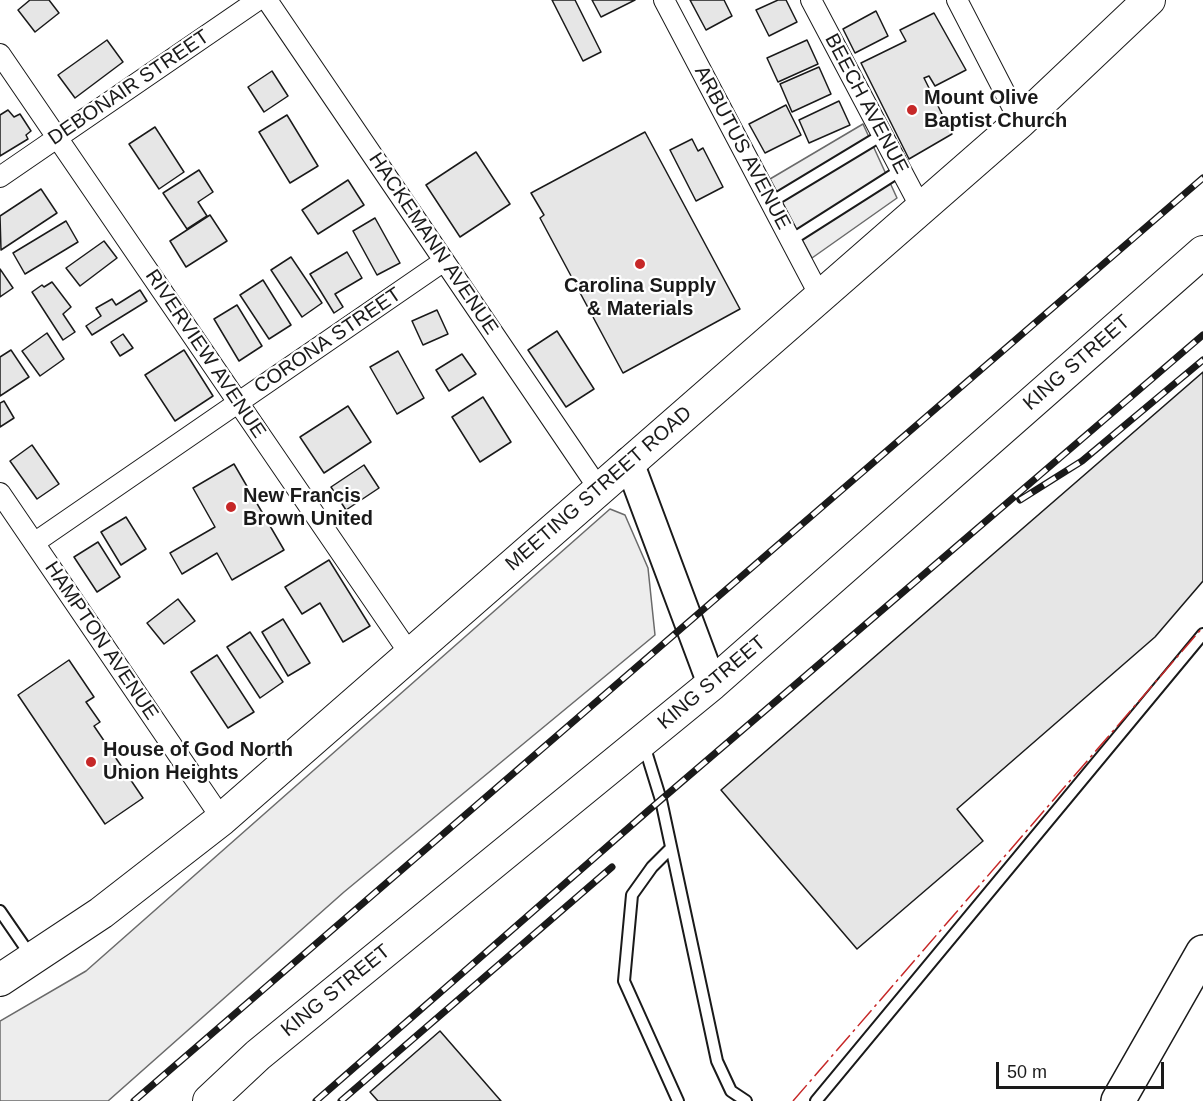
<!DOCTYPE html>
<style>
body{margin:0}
#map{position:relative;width:1203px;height:1101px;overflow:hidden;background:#fff;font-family:Helvetica,sans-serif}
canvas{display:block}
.scale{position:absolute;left:996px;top:1062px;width:168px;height:27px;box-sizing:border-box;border:3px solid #1a1a1a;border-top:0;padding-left:8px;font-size:18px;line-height:21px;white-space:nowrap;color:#1a1a1a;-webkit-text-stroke:4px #fff;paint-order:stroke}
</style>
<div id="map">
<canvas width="1203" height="1101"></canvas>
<div class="scale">50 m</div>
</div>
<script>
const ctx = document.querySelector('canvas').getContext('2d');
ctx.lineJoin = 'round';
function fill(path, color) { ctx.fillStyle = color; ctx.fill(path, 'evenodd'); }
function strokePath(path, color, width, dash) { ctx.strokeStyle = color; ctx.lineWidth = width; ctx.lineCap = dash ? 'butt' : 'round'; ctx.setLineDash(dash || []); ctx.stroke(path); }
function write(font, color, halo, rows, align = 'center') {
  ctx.font = font + ' Helvetica,sans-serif'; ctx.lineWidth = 4.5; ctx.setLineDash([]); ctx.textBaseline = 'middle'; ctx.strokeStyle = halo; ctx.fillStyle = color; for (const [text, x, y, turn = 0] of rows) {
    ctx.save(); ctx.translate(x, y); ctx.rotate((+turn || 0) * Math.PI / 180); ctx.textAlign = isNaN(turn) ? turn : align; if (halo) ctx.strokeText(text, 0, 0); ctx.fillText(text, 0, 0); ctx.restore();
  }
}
const built = new Path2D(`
 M 863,124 L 897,198 L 812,258 L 770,179 Z
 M 610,509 L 625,515 L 648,568 L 655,635 L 344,892 L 108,1101 L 0,1101 L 0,1021 L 86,971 Z`);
const building = new Path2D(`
 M 30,0 L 49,0 L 59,13 L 35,32 L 18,10 Z
 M 552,0 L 575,0 L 601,52 L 583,61 Z
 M 592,0 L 635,0 L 601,17 Z
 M 690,0 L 724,0 L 732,16 L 706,30 Z
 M 778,0 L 786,0 L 797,22 L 769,36 L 756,10 Z
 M 876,11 L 888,36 L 855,53 L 843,29 Z
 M 934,13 L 966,70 L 935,86 L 929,76 L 924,78 L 952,134 L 909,159 L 861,63 L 906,41 L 900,30 Z
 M 107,40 L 123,62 L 75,98 L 58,75 Z
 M 807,40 L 818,64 L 778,82 L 767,58 Z
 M 819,67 L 831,94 L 792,112 L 780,84 Z
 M 272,71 L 288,96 L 264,112 L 248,87 Z
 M 839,101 L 850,125 L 809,143 L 799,120 Z
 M 786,105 L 801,135 L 765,153 L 749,124 Z
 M 8,110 L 14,117 L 20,114 L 31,131 L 26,135 L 28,139 L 0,156 L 0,115 Z
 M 287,115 L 318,166 L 290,183 L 259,132 Z
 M 155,127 L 184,172 L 159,189 L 129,144 Z
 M 645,132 L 740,309 L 623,373 L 540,218 L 544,215 L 531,193 Z
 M 692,139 L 698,151 L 703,148 L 723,187 L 696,201 L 670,150 Z
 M 476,152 L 510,204 L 460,237 L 426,185 Z
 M 199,170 L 213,192 L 198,202 L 207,216 L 187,229 L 163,193 Z
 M 348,180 L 364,205 L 318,234 L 302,210 Z
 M 41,189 L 57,213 L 1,250 L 0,216 Z
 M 210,215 L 227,241 L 186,267 L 170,241 Z
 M 375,218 L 400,263 L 377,275 L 353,231 Z
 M 66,221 L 78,242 L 25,274 L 13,253 Z
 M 104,241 L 117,258 L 80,286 L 66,268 Z
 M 347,252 L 362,278 L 335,294 L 343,307 L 334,313 L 310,274 Z
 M 291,257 L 322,303 L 302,317 L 271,270 Z
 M 0,269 L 13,288 L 0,297 Z
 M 263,280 L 291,325 L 269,339 L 240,295 Z
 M 52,282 L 71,307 L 63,314 L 75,332 L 63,340 L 32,292 L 42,285 L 44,287 Z
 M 140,290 L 147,301 L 92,335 L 86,326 L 101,316 L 96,308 L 112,299 L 116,305 Z
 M 237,305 L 262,346 L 239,361 L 214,319 Z
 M 437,310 L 448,334 L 423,345 L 412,321 Z
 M 557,331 L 594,389 L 566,407 L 528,350 Z
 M 47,333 L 64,359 L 40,376 L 22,351 Z
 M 123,334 L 133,348 L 120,356 L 111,342 Z
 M 11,350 L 29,377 L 0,396 L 0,357 Z
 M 184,350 L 213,396 L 175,421 L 145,375 Z
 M 398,351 L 424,398 L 397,414 L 370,367 Z
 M 462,354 L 476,374 L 449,391 L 436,370 Z
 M 1203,372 L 1203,581 L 1155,637 L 957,809 L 983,841 L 857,949 L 721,790 Z
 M 483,397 L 511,442 L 480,462 L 452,417 Z
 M 4,401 L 14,418 L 0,427 L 0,403 Z
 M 348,406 L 371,442 L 324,473 L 300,437 Z
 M 32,445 L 59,484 L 37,499 L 10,461 Z
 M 234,464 L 284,550 L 232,580 L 217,553 L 182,574 L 170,553 L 215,527 L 193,488 Z
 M 364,465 L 379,488 L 346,510 L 331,487 Z
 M 126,517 L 146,549 L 121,565 L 101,532 Z
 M 98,542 L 120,577 L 97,592 L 74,557 Z
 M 329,560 L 370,626 L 343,642 L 320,603 L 302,614 L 285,587 Z
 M 178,599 L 195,621 L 164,644 L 147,623 Z
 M 283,619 L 310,663 L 288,676 L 262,632 Z
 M 250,632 L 283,682 L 260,698 L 227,647 Z
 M 217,655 L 254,712 L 228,728 L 191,672 Z
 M 69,660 L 94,697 L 86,702 L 100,722 L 94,726 L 143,798 L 105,824 L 18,695 Z
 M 440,1031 L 501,1101 L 378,1101 L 370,1092 Z`);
const service = new Path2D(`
 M 771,202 L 882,135
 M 791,240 L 901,170
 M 644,745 L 661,800 L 717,1061 L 731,1091 L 746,1101
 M 671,848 L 652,867 L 632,895 L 624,981 L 678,1101
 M 0,911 L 31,956
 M 816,1101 L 1203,634`);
const minor = new Path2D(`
 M 267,0 L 599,489
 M 664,0 L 820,296
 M 811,0 L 921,208
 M 957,0 L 1020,122
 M 0,54 L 410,654
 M 0,177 L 258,0
 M 0,493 L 222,819
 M 34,543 L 444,261`);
const secondary = new Path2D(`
 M 629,462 L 712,684`);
const primary = new Path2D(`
 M 0,980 L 101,913 L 222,819 L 1020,122 L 1149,0
 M 209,1101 L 258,1055 L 712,684 L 1203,252`);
const motorway = new Path2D(`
 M 1118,1101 L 1203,952`);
const rail = new Path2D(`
 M 1020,500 L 1082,461 L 1203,360
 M 134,1101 L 1203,178
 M 316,1101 L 649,810 L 1203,335
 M 341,1101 L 612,867`);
const power = new Path2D(`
 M 793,1101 L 1203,627`);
const markers = [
 [912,110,6,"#c62828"],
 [640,264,6,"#c62828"],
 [231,507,6,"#c62828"],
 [91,762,6,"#c62828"]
];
const streetNames = [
 ["DEBONAIR STREET",129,88,-34],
 ["BEECH AVENUE",866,104,62],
 ["ARBUTUS AVENUE",742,148,62],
 ["HACKEMANN AVENUE",433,244,56],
 ["CORONA STREET",328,341,-34],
 ["RIVERVIEW AVENUE",205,354,56],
 ["KING STREET",1077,363,-41],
 ["MEETING STREET ROAD",599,489,-41],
 ["HAMPTON AVENUE",101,641,56],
 ["KING STREET",712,683,-40],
 ["KING STREET",336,991,-39]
];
const poiNames = [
 ["Mount Olive",924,98],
 ["Baptist Church",924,121],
 ["Carolina Supply",640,286,"center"],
 ["& Materials",640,309,"center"],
 ["New Francis",243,496],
 ["Brown United",243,519],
 ["House of God North",103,750],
 ["Union Heights",103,773]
];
fill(built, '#ededed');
strokePath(built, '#6a6a6a', 1.5);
fill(building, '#e6e6e6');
strokePath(building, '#1a1a1a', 1.5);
strokePath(service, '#1a1a1a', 14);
strokePath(minor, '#1a1a1a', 22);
strokePath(secondary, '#1a1a1a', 32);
strokePath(primary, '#1a1a1a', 34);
strokePath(motorway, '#1a1a1a', 36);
strokePath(service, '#fff', 10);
strokePath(minor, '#fff', 20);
strokePath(secondary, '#fff', 28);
strokePath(primary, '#fff', 32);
strokePath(motorway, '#fff', 33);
strokePath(rail, '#1a1a1a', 7);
strokePath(rail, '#fff', 4.5, [14]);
strokePath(power, '#c62828', 1.5, [21, 4.5, 3, 4.5]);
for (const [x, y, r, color] of markers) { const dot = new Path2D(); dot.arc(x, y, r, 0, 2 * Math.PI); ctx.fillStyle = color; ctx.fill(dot); strokePath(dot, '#fff', 2); }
write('20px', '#1a1a1a', '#fff', streetNames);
write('bold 20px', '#1a1a1a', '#fff', poiNames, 'left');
</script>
